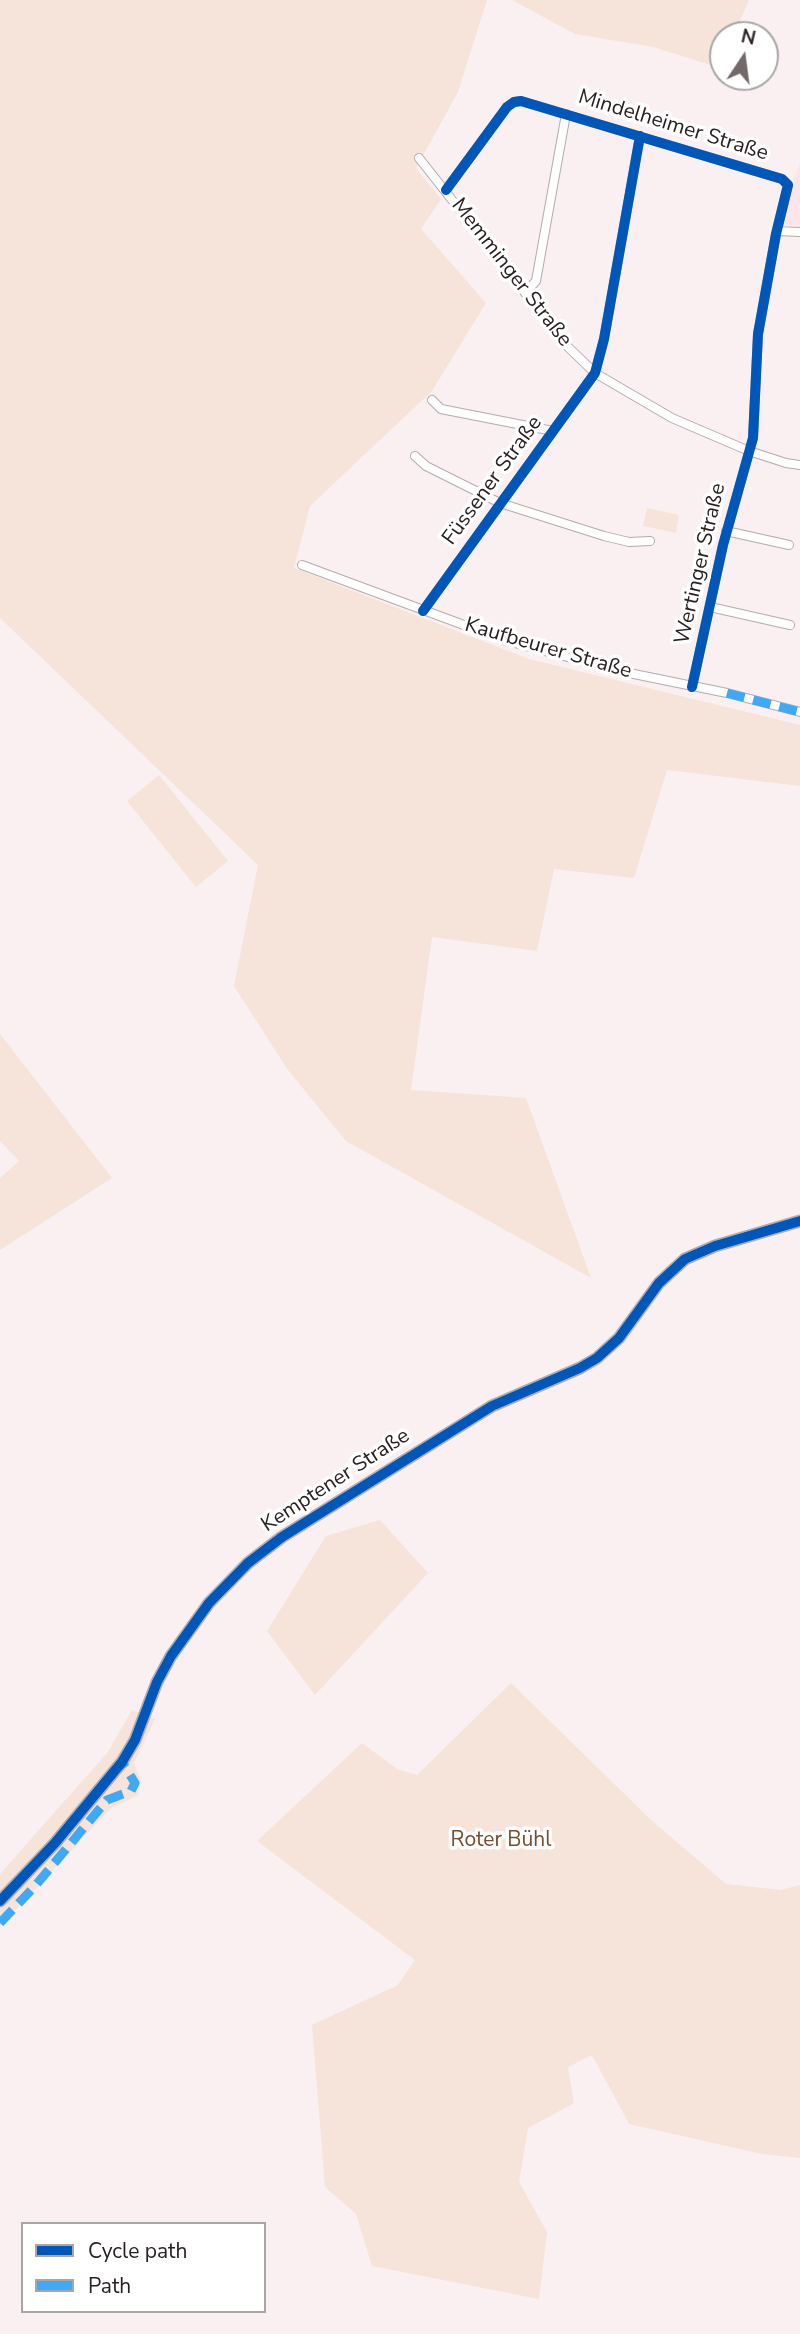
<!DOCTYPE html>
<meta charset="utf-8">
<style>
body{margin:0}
#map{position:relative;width:800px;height:2334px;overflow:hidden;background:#faf0f2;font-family:"Nunito Sans",sans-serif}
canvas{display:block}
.legend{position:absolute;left:21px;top:2222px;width:245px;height:91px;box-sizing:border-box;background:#fff;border:2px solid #a9a6a6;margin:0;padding:9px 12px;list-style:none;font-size:21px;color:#292021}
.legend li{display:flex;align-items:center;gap:14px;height:35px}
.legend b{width:35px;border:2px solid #a9a6a6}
.north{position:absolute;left:709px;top:21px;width:70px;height:70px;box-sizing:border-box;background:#fff;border:2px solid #a9a6a6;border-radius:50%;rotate:13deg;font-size:19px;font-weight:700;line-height:28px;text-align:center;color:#292021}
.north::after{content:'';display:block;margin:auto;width:24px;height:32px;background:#72696a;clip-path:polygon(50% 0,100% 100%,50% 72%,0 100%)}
</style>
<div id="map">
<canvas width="800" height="2334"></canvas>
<ul class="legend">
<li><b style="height:9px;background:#0057b8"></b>Cycle path</li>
<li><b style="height:9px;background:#3fa9f5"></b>Path</li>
</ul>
<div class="north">N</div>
</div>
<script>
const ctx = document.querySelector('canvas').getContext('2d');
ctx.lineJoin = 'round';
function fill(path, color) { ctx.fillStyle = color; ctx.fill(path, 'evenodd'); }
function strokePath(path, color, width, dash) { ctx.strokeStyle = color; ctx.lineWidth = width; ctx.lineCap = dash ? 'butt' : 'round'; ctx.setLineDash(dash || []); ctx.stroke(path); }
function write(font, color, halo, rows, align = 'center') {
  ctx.font = font + ' "Nunito Sans",sans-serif'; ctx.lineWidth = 7; ctx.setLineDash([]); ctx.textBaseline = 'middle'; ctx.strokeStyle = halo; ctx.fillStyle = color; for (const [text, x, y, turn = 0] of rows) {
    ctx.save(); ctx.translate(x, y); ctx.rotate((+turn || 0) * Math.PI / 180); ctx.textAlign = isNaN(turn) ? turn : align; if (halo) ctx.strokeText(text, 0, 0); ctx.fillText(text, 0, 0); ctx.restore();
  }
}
const built = new Path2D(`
 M 800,162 L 800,227 L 784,224 L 791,187 Z`);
const green = new Path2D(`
 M 0,0 L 487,0 L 458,92 L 416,168 L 441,199 L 421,229 L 486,303 L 432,391 L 310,506 L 294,568 L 529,659 L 800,725 L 800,786 L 667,770 L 634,878 L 554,869 L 537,951 L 432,937 L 411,1090 L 526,1098 L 591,1278 L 346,1141 L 288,1070 L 234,986 L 258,865 L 0,618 Z
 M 512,0 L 749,0 L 734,35 L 723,35 L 723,62 L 720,68 L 653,47 L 575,34 Z
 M 647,508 L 679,515 L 676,533 L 643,526 Z
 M 159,775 L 228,861 L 196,887 L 127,801 Z
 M 0,1034 L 112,1178 L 0,1250 L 0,1178 L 19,1161 L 0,1141 Z
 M 380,1520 L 428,1573 L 315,1695 L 267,1631 L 326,1536 Z
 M 511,1683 L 651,1820 L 726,1884 L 781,1890 L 800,1885 L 800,2158 L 762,2154 L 629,2124 L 592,2055 L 568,2067 L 574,2103 L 528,2128 L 519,2182 L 547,2232 L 539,2299 L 372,2266 L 356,2214 L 325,2187 L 312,2025 L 398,1985 L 415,1960 L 257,1841 L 362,1743 L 397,1769 L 417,1775 Z
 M 132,1710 L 155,1719 L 134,1763 L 141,1782 L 138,1795 L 110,1809 L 0,1927 L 0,1874 L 108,1752 Z`);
const minor = new Path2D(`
 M 419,158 L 568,347 L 595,373 L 672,418 L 749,451 L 786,463 L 800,465
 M 446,190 L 507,107 L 514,102 L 521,101 L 782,179 L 788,185 L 776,234 L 758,334 L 753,438 L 723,545 L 692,687
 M 777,231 L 800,232
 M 525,293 L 536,281 L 566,114
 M 432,400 L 441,409 L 553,431
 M 415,456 L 426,466 L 500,503 L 604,536 L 629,542 L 650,541
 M 726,531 L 789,545
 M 302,565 L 507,641 L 624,672 L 727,693 L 800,712
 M 710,607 L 790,625
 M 423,611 L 595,373 L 604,339 L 640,136`);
const tertiary = new Path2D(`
 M 0,1901 L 55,1843 L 122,1762 L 135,1740 L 157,1682 L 171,1656 L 209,1603 L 248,1563 L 282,1537 L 492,1406 L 580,1368 L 597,1358 L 619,1338 L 659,1283 L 685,1259 L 715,1246 L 800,1221`);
const quiet = new Path2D(`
 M 727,693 L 800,712
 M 0,1923 L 36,1885 L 107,1800 L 131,1791 L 135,1783 L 122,1762`);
const cycleway = new Path2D(`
 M 446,190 L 507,107 L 514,102 L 521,101 L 782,179 L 788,185 L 776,234 L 758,334 L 753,438 L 723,545 L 692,687
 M 423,611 L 595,373 L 604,339 L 640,136
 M 0,1901 L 55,1843 L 122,1762 L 135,1740 L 157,1682 L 171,1656 L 209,1603 L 248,1563 L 282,1537 L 492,1406 L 580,1368 L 597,1358 L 619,1338 L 659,1283 L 685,1259 L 715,1246 L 800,1221`);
const streetNames = [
 ["Mindelheimer Straße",673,126,17],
 ["Memminger Straße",511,273,52],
 ["Füssener Straße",493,481,-54],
 ["Wertinger Straße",701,564,-77],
 ["Kaufbeurer Straße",548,649,16],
 ["Kemptener Straße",336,1481,-33]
];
const parkNames = [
 ["Roter Bühl",501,1841]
];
fill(built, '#fce6ea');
fill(green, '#f6e3d9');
strokePath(minor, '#b4abad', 10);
strokePath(tertiary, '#b4abad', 13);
strokePath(minor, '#fefdfd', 8);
strokePath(tertiary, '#fefdfd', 10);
strokePath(quiet, '#3fa9f5', 9, [18, 9]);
strokePath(cycleway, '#0057b8', 10);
write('21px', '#292021', '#fff', streetNames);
write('21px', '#774d2b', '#fff', parkNames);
</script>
